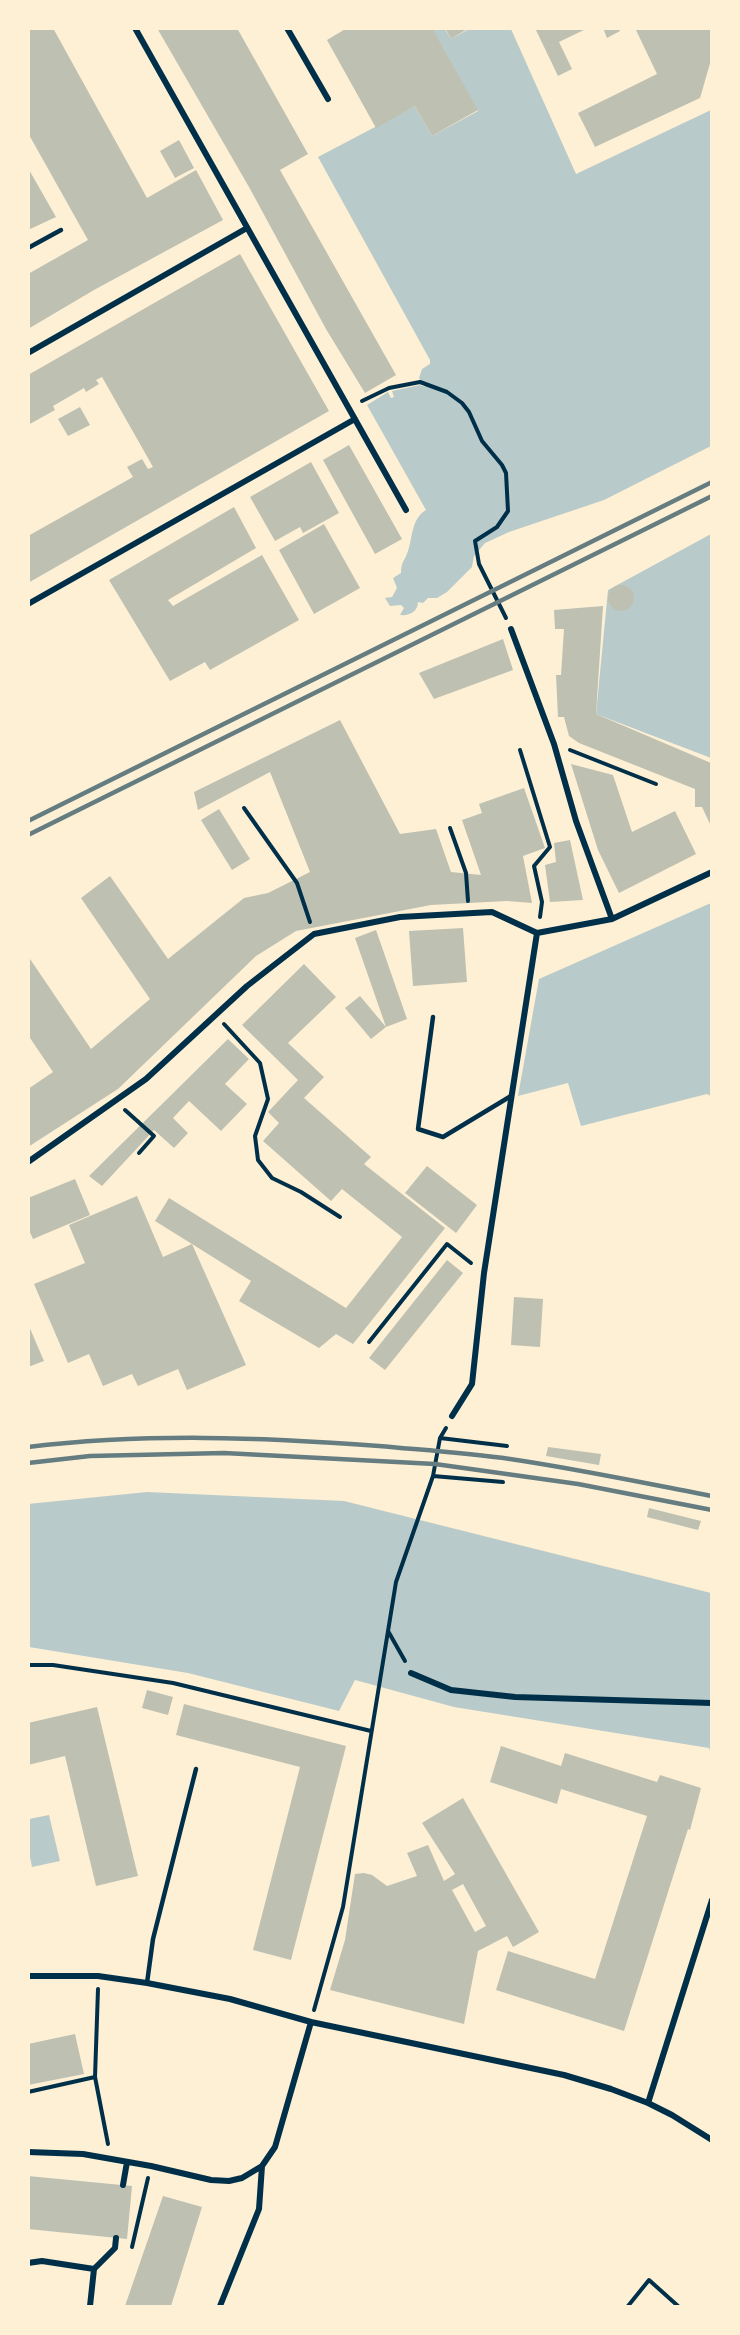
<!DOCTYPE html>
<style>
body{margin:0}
#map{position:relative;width:740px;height:2335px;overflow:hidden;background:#fdf0d5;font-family:Rubik,sans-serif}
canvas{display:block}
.frame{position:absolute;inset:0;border:30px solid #fdf0d5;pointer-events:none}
</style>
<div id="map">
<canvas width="740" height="2335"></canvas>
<div class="frame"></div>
</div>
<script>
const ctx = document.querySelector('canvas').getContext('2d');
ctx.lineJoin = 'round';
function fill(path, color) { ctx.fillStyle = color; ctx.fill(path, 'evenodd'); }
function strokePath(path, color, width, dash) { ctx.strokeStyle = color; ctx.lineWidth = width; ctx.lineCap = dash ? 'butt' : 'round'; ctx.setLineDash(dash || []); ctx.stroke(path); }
const green = new Path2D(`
 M 432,29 L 445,29 L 451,39 L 469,29 L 511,29 L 576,174 L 711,110 L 711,446 L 604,500 L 509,532 L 485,543 L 474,556 L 472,567 L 447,592 L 437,598 L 428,598 L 423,603 L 418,602 C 418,612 409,616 400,615 L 404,608 L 401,605 L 390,606 L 385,598 L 392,597 L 397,588 L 393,578 L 401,573 C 401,561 405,561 408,551 C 413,537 411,519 426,510 L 367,405 L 388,392 L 391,398 L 394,397 L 392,391 L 420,385 L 425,387 L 419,378 L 422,369 L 430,364 L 430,360 L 318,157 L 415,106 L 432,136 L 478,111 Z
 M 711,534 L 711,758 L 596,714 L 608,590 Z
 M 711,903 L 711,1096 L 707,1094 L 581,1126 L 568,1083 L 518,1096 L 539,979 Z
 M 147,1492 L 344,1501 L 711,1593 L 711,1754 L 709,1748 L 454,1707 L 355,1680 L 339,1711 L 188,1673 L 29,1647 L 28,1504 Z
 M 49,1815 L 60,1861 L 32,1867 L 29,1852 L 29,1819 Z`);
const building = new Path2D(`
 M 28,28 L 53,28 L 147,198 L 196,170 L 223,220 L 94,290 L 28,329 L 28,274 L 88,240 L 28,133 Z
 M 157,28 L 237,28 L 308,154 L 280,170 L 396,375 L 365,393 L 326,329 L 249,187 Z
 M 347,28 L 432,28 L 478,110 L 432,136 L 415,106 L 376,128 L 327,40 Z
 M 445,28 L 469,28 L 451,39 Z
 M 535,28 L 588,28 L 559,42 L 572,69 L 558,76 Z
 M 603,28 L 619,28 L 620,31 L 607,38 Z
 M 635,28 L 711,28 L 711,60 L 700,98 L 595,147 L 578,113 L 657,74 Z
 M 179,140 L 194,168 L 175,178 L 160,151 Z
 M 28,168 L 56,217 L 28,230 Z
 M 240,254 L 329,411 L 28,583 L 28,536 L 133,477 L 127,467 L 142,459 L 148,469 L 153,467 L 102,377 L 96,380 L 99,384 L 86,392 L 84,388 L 53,406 L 55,410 L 28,425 L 28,375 Z
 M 80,407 L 90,425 L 68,436 L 58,419 Z
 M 349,445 L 402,539 L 375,554 L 323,460 Z
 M 311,462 L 339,513 L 303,533 L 300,527 L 275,541 L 250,497 Z
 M 234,507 L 256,548 L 168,600 L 173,606 L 262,555 L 299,620 L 210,670 L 205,662 L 170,681 L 109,580 Z
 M 324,524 L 360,588 L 314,614 L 279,550 Z
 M608 598a13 13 0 1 1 26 0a13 13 0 1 1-26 0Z
 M 603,606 L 596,714 L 711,763 L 711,826 L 702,807 L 695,807 L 695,789 L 579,743 L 569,736 L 564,717 L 558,717 L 556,675 L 561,675 L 564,629 L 555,629 L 554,610 Z
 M 503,639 L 513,670 L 434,699 L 419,673 Z
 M 340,720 L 400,834 L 436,829 L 451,872 L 481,875 L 462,820 L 482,813 L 479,804 L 524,788 L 545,848 L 523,856 L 532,903 L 507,901 L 431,905 L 296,931 L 256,956 L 118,1089 L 28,1147 L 28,1089 L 53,1072 L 28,1035 L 28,956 L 91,1049 L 150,999 L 81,898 L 110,876 L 168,959 L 244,898 L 268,893 L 310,872 L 270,772 L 198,810 L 194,792 Z
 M 571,764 L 613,775 L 632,832 L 675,811 L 696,854 L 619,893 L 598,850 Z
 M 219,809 L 250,859 L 232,870 L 201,820 Z
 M 570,840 L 583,900 L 550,902 L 545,865 L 556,862 L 554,843 Z
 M 463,928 L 467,982 L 413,986 L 409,931 Z
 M 376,930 L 407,1019 L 386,1027 L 355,938 Z
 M 304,964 L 336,997 L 288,1043 L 324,1077 L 304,1098 L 371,1157 L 364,1164 L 445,1228 L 353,1344 L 336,1334 L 319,1348 L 239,1301 L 251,1281 L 192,1244 L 246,1365 L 187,1390 L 178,1369 L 138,1386 L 132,1374 L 103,1386 L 89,1354 L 68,1363 L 34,1284 L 85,1263 L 69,1225 L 137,1196 L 163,1257 L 192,1244 L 155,1221 L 169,1198 L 346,1308 L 402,1237 L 342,1189 L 331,1201 L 263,1141 L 279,1123 L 268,1112 L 298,1080 L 242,1025 Z
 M 360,996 L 386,1027 L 371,1039 L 345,1008 Z
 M 228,1039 L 249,1059 L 225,1084 L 247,1104 L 221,1131 L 189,1101 L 173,1118 L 188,1133 L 174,1148 L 154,1130 L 102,1186 L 89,1176 Z
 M 427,1166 L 477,1205 L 456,1233 L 405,1193 Z
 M 75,1179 L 90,1215 L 33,1239 L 28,1228 L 28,1198 Z
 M 447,1260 L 463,1273 L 385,1370 L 369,1358 Z
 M 514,1297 L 543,1299 L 540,1347 L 511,1345 Z
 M 28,1324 L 44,1361 L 28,1367 Z
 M 548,1447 L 601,1454 L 599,1465 L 546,1456 Z
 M 649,1508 L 701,1521 L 698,1530 L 647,1517 Z
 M 147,1690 L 173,1697 L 168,1715 L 142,1708 Z
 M 184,1704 L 346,1746 L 291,1960 L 253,1950 L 300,1767 L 176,1735 Z
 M 97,1707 L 138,1876 L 96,1886 L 65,1756 L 28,1765 L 28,1723 Z
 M 501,1746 L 561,1766 L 565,1753 L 657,1782 L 660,1775 L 701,1788 L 690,1830 L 688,1829 L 624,2031 L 496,1990 L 508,1951 L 595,1979 L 647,1816 L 561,1789 L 557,1804 L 490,1782 Z
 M 463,1798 L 539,1932 L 513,1947 L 507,1936 L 478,1951 L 464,2024 L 330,1990 L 345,1940 L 355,1874 L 364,1873 L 372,1875 L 387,1886 L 417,1876 L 407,1853 L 428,1845 L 444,1881 L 455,1874 L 422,1823 ZM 463,1884 L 486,1926 L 475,1932 L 452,1890 Z
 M 75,2034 L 84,2074 L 28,2085 L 28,2044 Z
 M 28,2176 L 132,2186 L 127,2239 L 28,2229 Z
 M 163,2196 L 202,2207 L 171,2306 L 125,2306 Z`);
const path = new Path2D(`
 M 362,401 L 389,388 L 420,382 L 447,392 L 462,403 L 469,412 L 482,441 L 502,465 L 506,473 L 508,511 L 497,527 L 475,541 L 479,564 L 506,618
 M 520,750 L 550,847 L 534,866 L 542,902 L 540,917
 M 570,750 L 656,784
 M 244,808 L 297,883 L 310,922
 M 450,828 L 466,873 L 468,901
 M 224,1024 L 260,1063 L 268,1099 L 255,1136 L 258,1160 L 272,1178 L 301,1192 L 340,1217
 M 125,1110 L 154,1136 L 139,1153
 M 369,1342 L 447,1244 L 471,1263
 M 440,1438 L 507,1446
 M 433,1476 L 503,1482
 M 388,1631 L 405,1661
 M 28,1665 L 53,1665 L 173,1683 L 371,1731
 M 314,2010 L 343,1907 L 396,1582 L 433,1476 L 440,1438 L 446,1428
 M 95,2077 L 108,2144
 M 28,2092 L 95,2077 L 98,1989
 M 132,2247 L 148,2178
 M 628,2306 L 649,2280 L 678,2306`);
const service = new Path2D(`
 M 28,248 L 61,230
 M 433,1017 L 418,1129 L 443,1137 L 511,1096
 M 147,1983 L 153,1939 L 196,1769`);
const minor = new Path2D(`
 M 135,28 L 406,510
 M 287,28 L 328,99
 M 28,353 L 247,228
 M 28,604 L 355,419
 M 511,629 L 554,744 L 576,821 L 612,919
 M 537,933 L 612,919 L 712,872
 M 28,1162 L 146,1079 L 247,986 L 314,934 L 400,917 L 492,912 L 537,933
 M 452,1416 L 472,1384 L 484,1273 L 537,933
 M 411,1673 L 451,1690 L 515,1697 L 712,1703
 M 28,1976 L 98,1976 L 147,1983 L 230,1999 L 311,2022 L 564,2075 L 611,2089 L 648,2103 L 672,2115 L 712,2140
 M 648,2103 L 712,1900
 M 28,2152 L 83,2154 L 151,2166 L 211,2180 L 229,2181 L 242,2178 L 262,2166 L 275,2147 L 311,2022
 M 123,2185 L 127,2162
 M 28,2263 L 42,2261 L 94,2269 L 90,2306
 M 94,2269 L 115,2248 L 116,2238
 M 220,2306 L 259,2209 L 262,2166`);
const rail = new Path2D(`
 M 28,821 L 712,482
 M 28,835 L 712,496
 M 28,1447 C 144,1433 263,1437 379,1446 C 422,1450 467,1453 510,1459 C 578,1469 644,1483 712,1496
 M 28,1463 L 90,1456 L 224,1453 L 435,1464 L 578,1484 L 712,1510`);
fill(green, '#b9caca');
fill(building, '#bec0b2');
strokePath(path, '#003049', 4);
strokePath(service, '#003049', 4.5);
strokePath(minor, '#003049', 6);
strokePath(rail, '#657d81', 4.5);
</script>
